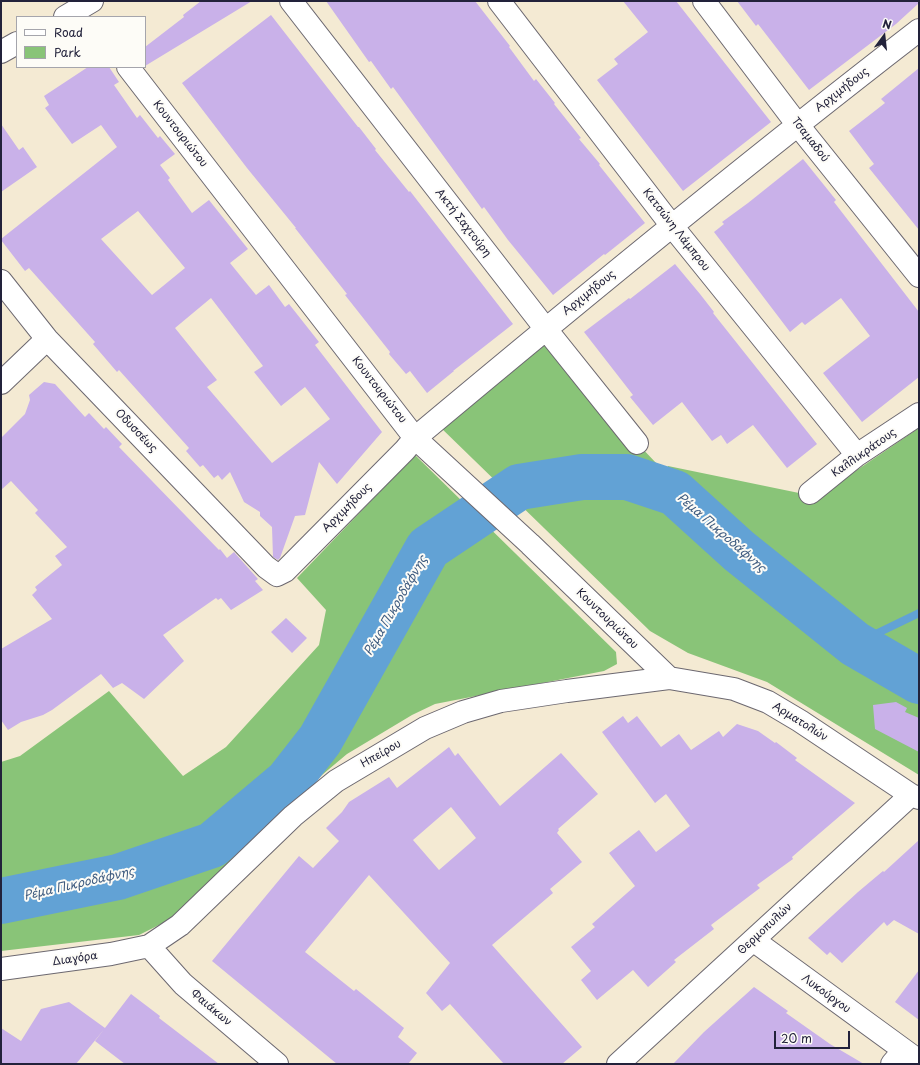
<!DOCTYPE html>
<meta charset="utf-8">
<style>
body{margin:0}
#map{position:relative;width:920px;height:1065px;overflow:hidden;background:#f4ead3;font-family:"Playpen Sans",sans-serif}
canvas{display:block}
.frame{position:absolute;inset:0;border:2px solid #22223b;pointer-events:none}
.legend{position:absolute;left:16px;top:16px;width:130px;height:52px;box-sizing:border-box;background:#fdfcf7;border:1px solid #a5a5ac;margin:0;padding:5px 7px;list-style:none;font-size:12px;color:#22223b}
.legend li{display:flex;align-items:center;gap:8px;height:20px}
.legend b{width:20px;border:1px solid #a5a5ac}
.north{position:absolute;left:864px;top:16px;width:40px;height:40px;-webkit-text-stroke:3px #fdfcf7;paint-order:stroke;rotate:15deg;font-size:11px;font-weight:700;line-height:16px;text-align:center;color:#22223b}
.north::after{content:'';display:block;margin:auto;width:14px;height:18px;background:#22223b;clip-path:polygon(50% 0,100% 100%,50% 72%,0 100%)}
.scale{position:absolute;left:774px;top:1031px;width:76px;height:18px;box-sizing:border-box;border:2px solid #22223b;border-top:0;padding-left:5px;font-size:12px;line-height:14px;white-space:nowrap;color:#22223b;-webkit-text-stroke:3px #fdfcf7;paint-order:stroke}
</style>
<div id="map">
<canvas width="920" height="1065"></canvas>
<div class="frame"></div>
<ul class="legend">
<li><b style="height:5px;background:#fff"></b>Road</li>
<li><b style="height:11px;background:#89c478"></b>Park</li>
</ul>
<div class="north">N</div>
<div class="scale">20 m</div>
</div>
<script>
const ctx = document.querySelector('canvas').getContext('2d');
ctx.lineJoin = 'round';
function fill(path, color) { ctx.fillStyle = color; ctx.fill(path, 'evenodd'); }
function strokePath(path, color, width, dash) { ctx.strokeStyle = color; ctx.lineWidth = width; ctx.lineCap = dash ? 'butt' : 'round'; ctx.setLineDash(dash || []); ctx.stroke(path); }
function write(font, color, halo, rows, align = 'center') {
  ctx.font = font + ' "Playpen Sans",sans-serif'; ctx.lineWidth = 4; ctx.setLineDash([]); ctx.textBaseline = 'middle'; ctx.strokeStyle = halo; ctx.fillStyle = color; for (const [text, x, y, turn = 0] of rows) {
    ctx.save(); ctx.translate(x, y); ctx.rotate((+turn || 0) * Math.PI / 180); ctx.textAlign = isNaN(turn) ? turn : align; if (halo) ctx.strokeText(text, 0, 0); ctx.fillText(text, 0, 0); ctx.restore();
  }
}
const green = new Path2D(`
 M 544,336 L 637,443 L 739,550 L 743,548 L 666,470 L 668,466 L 799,493 L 815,482 L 832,487 L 919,428 L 919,775 L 767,682 L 688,653 L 650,631 L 438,425 Z
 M 415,455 L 616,652 L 617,664 L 604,671 L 435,704 L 412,715 L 347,754 L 285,806 L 175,917 L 139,935 L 1,951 L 1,762 L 20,756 L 109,691 L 183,776 L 226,747 L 319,645 L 326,610 L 297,578 Z`);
const stream = new Path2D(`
 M 855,644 L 919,613`);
const river = new Path2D(`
 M 1,901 L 118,877 L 212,845 L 288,781 L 320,740 L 428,548 L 519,487 L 582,477 L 627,477 L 675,493 L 739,551 L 855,644 L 919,681`);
const building = new Path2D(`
 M 201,1 L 252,1 L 145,66 L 145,47 L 184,17 L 183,15 Z
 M 326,1 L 475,1 L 510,46 L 509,47 L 534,81 L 536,79 L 555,103 L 554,104 L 581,138 L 579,139 L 600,164 L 599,165 L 645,223 L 605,255 L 604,254 L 553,295 L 508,240 L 484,207 L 482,209 L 393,87 L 391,89 L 371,61 L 369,62 Z
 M 623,1 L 676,1 L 771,122 L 683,191 L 597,80 L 618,64 L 614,59 L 648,32 Z
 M 737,1 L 919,1 L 919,3 L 896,24 L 809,90 L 758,24 L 756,26 Z
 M 271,15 L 358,127 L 359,127 L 376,149 L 375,150 L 409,192 L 410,191 L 513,324 L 453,371 L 454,371 L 427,393 L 410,371 L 406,374 L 389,354 L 390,352 L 345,295 L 347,294 L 295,228 L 296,228 L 247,168 L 182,83 Z
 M 88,67 L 109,67 L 119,82 L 114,85 L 137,118 L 140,115 L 158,138 L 160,136 L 175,154 L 160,165 L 170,178 L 168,180 L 192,213 L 209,200 L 248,249 L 230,263 L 256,295 L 269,285 L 285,307 L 289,304 L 319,342 L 315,345 L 382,432 L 337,484 L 319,462 L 305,515 L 295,516 L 280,558 L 278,560 L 273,557 L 272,527 L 260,516 L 260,512 L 244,502 L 230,472 L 222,480 L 218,475 L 214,478 L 203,465 L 200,467 L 186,451 L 189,448 L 119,370 L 117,372 L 93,344 L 95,342 L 29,268 L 25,271 L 1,240 L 1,239 L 117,147 L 101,125 L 72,144 L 45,108 L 49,105 L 44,96 ZM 138,211 L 185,268 L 152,295 L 101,239 ZM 211,298 L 263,366 L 254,372 L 281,406 L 305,387 L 330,419 L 272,463 L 207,387 L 217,380 L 175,328 Z
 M 919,68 L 919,230 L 869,168 L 874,164 L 849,131 L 885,103 L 881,99 Z
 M 1,124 L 19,150 L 23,147 L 37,167 L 1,192 Z
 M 803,159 L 836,200 L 834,202 L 919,312 L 919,377 L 862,422 L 823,373 L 870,336 L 841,298 L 805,325 L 802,322 L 790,332 L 714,232 L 724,224 L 722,222 L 748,203 Z
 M 675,264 L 700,294 L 714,312 L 713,313 L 817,444 L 787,468 L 753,425 L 727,444 L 721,435 L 712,441 L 682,402 L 653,425 L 630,397 L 633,395 L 584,332 L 629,298 L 630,299 Z
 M 44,382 L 55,384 L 85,417 L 89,413 L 104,429 L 106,427 L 122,444 L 119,447 L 219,550 L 220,549 L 227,558 L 234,552 L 258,579 L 255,581 L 263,590 L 231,610 L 221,598 L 218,600 L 216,598 L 163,635 L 184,661 L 144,699 L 122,683 L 113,688 L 101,674 L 52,710 L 43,715 L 21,722 L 8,730 L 1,720 L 1,649 L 52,619 L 32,595 L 37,590 L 35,587 L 62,565 L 55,556 L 67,547 L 35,513 L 38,510 L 11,481 L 1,490 L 1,438 L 25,414 L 30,400 L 29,395 Z
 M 286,618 L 307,638 L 292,653 L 271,632 Z
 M 896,702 L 907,708 L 905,712 L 919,718 L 919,752 L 875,729 L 873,705 Z
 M 623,716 L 628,723 L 637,716 L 661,747 L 679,734 L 691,750 L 719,731 L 723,737 L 737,724 L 758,731 L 775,743 L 776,742 L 797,758 L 795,760 L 855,803 L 792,857 L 793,859 L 757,885 L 760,888 L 711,925 L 714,929 L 674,960 L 676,962 L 648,987 L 633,970 L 597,1000 L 581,980 L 591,971 L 571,947 L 595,927 L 592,924 L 635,886 L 609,853 L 639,830 L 656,852 L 690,826 L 666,794 L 655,803 L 602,732 Z
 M 449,747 L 455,756 L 458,753 L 500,806 L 561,753 L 598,794 L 558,829 L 559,830 L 557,833 L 582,862 L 550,889 L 553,893 L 492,945 L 582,1047 L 562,1064 L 504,1064 L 450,1004 L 442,1011 L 426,993 L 450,963 L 369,875 L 305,952 L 354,991 L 356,989 L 404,1028 L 398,1037 L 417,1053 L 408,1064 L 337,1064 L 212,961 L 299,856 L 313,868 L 339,841 L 326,828 L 342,812 L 349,802 L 389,777 L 397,788 ZM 451,807 L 476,838 L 439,870 L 413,840 Z
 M 919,840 L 919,934 L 894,920 L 887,926 L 884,922 L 842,963 L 830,952 L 827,955 L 808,938 L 858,892 L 883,871 L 884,872 Z
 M 919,970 L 919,1020 L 895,1002 Z
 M 754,987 L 788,1011 L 786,1013 L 830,1044 L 864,1064 L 673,1064 L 704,1032 Z
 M 131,994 L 160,1016 L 159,1018 L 219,1064 L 125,1064 L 95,1041 Z
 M 69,1002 L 105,1028 L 76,1064 L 1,1064 L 1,1028 L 21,1041 L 41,1009 Z`);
const minor = new Path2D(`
 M 291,1 L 545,328 L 637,443
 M 499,1 L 672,226 L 857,455
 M 704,1 L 797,124 L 919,276
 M 65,17 L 92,1
 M 1,52 L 17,43
 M 128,67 L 415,438 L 530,544 L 669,678
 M 1,281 L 47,339 L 266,567 L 277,575 L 285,571 L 405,450 L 415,438 C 581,299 748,162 919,30
 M 1,383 L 47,339
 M 810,493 L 857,455 L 919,414
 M 753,940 L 919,1061
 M 149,946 L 183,984 L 277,1064
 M 1,969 L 111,954 L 149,946 L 180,925 L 293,816 L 336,781 L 425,728 L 463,712 L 501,701 L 567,691 L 669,678 L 734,689 L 768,702 L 800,721 L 911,795 L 919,798
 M 618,1064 L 911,795
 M 892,1064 L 904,1050`);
const streetNames = [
 ["Αρχιμήδους",842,90,-38],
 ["Κουντουριώτου",180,134,52],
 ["Τσαμαδού",810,140,52],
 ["Ακτή Σαχτούρη",463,223,52],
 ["Κατσώνη Λάμπρου",676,230,52],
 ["Αρχιμήδους",589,293,-39],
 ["Κουντουριώτου",379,390,52],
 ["Οδυσσέως",136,431,46],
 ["Καλλικράτους",864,453,-35],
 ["Αρχιμήδους",347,508,-45],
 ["Κουντουριώτου",607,619,44],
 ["Αρματολών",800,722,32],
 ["Ηπείρου",381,754,-30],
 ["Θερμοπυλών",765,929,-43],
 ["Διαγόρα",75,959,-8],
 ["Λυκούργου",826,994,36],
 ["Φαιάκων",211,1008,40]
];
const waterNames = [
 ["Ρέμα Πικροδάφνης",721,533,41],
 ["Ρέμα Πικροδάφνης",396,606,-60],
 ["Ρέμα Πικροδάφνης",79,884,-13]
];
fill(green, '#89c478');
strokePath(stream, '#62a2d5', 8);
strokePath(river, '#62a2d5', 46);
fill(building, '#c9b1e9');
strokePath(minor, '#6c6870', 24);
strokePath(minor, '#fff', 22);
write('11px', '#22223b', '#fdfcf7', streetNames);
write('italic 12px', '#3f5c80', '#fdfcf7', waterNames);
</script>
